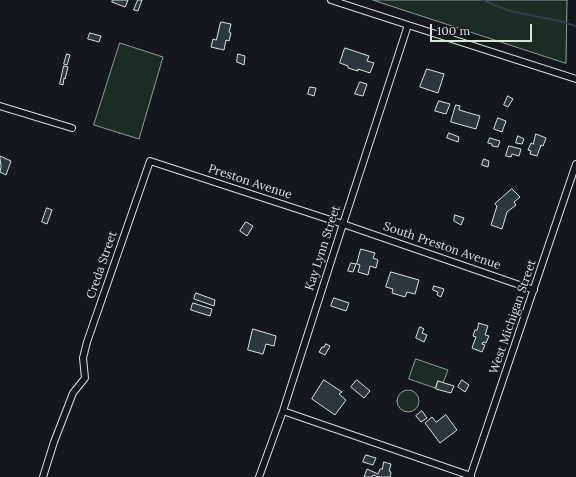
<!DOCTYPE html>
<style>
body{margin:0}
#map{position:relative;width:576px;height:477px;overflow:hidden;background:#14181c;font-family:Lora,serif}
canvas{display:block}
.scale{position:absolute;left:430px;top:24px;width:102px;height:18px;box-sizing:border-box;border:2px solid #d8e6dc;border-top:0;padding-left:5px;font-size:12px;line-height:14px;white-space:nowrap;color:#d8e6dc;-webkit-text-stroke:3px #14181c;paint-order:stroke}
</style>
<div id="map">
<canvas width="576" height="477"></canvas>
<div class="scale">100 m</div>
</div>
<script>
const ctx = document.querySelector('canvas').getContext('2d');
ctx.lineJoin = 'round';
function fill(path, color) { ctx.fillStyle = color; ctx.fill(path, 'evenodd'); }
function strokePath(path, color, width, dash) { ctx.strokeStyle = color; ctx.lineWidth = width; ctx.lineCap = dash ? 'butt' : 'round'; ctx.setLineDash(dash || []); ctx.stroke(path); }
function write(font, color, halo, rows, align = 'center') {
  ctx.font = font + ' Lora,serif'; ctx.lineWidth = 3; ctx.setLineDash([]); ctx.textBaseline = 'middle'; ctx.strokeStyle = halo; ctx.fillStyle = color; for (const [text, x, y, turn = 0] of rows) {
    ctx.save(); ctx.translate(x, y); ctx.rotate((+turn || 0) * Math.PI / 180); ctx.textAlign = isNaN(turn) ? turn : align; if (halo) ctx.strokeText(text, 0, 0); ctx.fillText(text, 0, 0); ctx.restore();
  }
}
const green = new Path2D(`
 M 373,0 L 567,0 L 566,63 Z
 M 120,43 L 163,57 L 139,139 L 94,125 Z
 M 416,359 L 448,370 L 443,383 L 438,381 L 435,388 L 409,379 Z
 M397 401a11 11 0 1 1 22 0a11 11 0 1 1-22 0Z`);
const stream = new Path2D(`
 M 381,0 L 383,0
 M 482,0 L 510,11 L 559,21 L 576,26`);
const building = new Path2D(`
 M 113,0 L 128,0 L 125,7 L 112,2 Z
 M 138,0 L 142,0 L 138,11 L 134,10 Z
 M 221,22 L 231,24 L 229,32 L 231,33 L 229,41 L 226,40 L 224,50 L 211,47 L 213,39 L 216,40 Z
 M 90,33 L 101,36 L 99,42 L 88,39 Z
 M 345,48 L 369,56 L 367,61 L 374,63 L 370,73 L 358,69 L 358,71 L 348,68 L 348,66 L 340,63 Z
 M 67,54 L 70,55 L 67,65 L 64,64 Z
 M 238,54 L 245,56 L 244,65 L 237,62 Z
 M 64,66 L 68,67 L 65,79 L 64,78 L 63,85 L 60,84 Z
 M 427,69 L 444,74 L 438,93 L 420,87 Z
 M 360,82 L 367,84 L 363,96 L 355,94 Z
 M 310,87 L 316,88 L 314,96 L 308,94 Z
 M 508,96 L 513,99 L 508,107 L 504,105 Z
 M 439,101 L 450,104 L 446,114 L 435,111 Z
 M 456,105 L 460,106 L 459,110 L 480,116 L 476,129 L 451,122 Z
 M 498,118 L 506,121 L 502,132 L 494,129 Z
 M 449,133 L 459,137 L 458,142 L 447,138 Z
 M 536,134 L 546,138 L 543,146 L 541,145 L 537,156 L 530,154 L 531,151 L 528,150 L 531,143 L 533,144 Z
 M 518,136 L 524,139 L 522,144 L 516,143 Z
 M 490,138 L 500,141 L 498,147 L 492,146 L 492,144 L 488,143 Z
 M 509,146 L 521,149 L 519,156 L 512,154 L 511,157 L 506,156 Z
 M 0,156 L 11,161 L 6,175 L 0,172 L 1,167 Z
 M 484,159 L 489,161 L 488,167 L 482,165 Z
 M 512,189 L 520,197 L 514,202 L 516,205 L 507,212 L 502,229 L 491,225 L 497,206 L 495,204 Z
 M 47,208 L 52,210 L 47,224 L 42,222 Z
 M 455,215 L 464,218 L 461,225 L 454,221 Z
 M 246,222 L 253,226 L 247,236 L 240,231 Z
 M 361,249 L 375,253 L 373,258 L 378,260 L 376,268 L 370,266 L 368,275 L 358,272 L 360,265 L 357,264 Z
 M 351,263 L 356,264 L 353,272 L 348,271 Z
 M 391,272 L 419,280 L 415,294 L 407,292 L 405,297 L 392,293 L 393,289 L 386,287 Z
 M 434,286 L 444,289 L 441,297 L 437,295 L 438,292 L 433,290 Z
 M 196,293 L 215,300 L 214,306 L 194,299 Z
 M 334,298 L 349,303 L 346,311 L 331,306 Z
 M 193,303 L 212,309 L 210,316 L 191,310 Z
 M 479,323 L 488,326 L 485,335 L 489,336 L 486,343 L 483,342 L 482,344 L 485,345 L 482,352 L 472,348 L 476,337 L 473,336 L 475,330 L 477,330 Z
 M 420,327 L 424,329 L 422,333 L 427,335 L 424,342 L 416,338 Z
 M 253,329 L 276,336 L 274,346 L 266,344 L 263,354 L 248,350 Z
 M 326,344 L 330,346 L 325,355 L 319,352 L 322,347 L 324,347 Z
 M 324,380 L 342,392 L 339,394 L 346,400 L 335,415 L 312,399 Z
 M 357,380 L 370,391 L 364,398 L 351,387 Z
 M 462,380 L 469,385 L 465,392 L 458,387 Z
 M 438,381 L 454,386 L 451,393 L 436,389 Z
 M 422,411 L 427,418 L 421,422 L 416,416 Z
 M 446,415 L 457,430 L 440,443 L 425,423 L 432,417 L 436,422 Z
 M 366,455 L 376,458 L 373,465 L 363,462 Z
 M 384,462 L 391,464 L 389,471 L 391,472 L 390,477 L 379,477 L 373,475 L 372,477 L 364,477 L 367,469 L 378,474 L 380,469 L 382,469 Z`);
const minor = new Path2D(`
 M 331,0 L 408,25 L 576,79
 M 0,106 L 72,128
 M 283,411 L 471,476
 M 43,477 L 54,442 L 73,393 L 85,378 L 83,358 L 87,342 L 150,161 L 343,224 L 534,290
 M 259,477 L 283,411 L 343,224 L 408,25
 M 470,477 L 576,164`);
const streetNames = [
 ["Preston Avenue",250,182,18],
 ["South Preston Avenue",442,246,19],
 ["Kay Lynn Street",323,248,-72],
 ["Creda Street",102,265,-71],
 ["West Michigan Street",513,317,-71]
];
fill(green, '#1a2d24');
strokePath(green, '#939e99', 1);
strokePath(stream, '#2f3f4d', 2);
fill(building, '#2c363c');
strokePath(building, '#d8e6dc', 1);
strokePath(minor, '#d8e6dc', 8);
strokePath(minor, '#14181c', 6);
write('12px', '#d8e6dc', '#14181c', streetNames);
</script>
